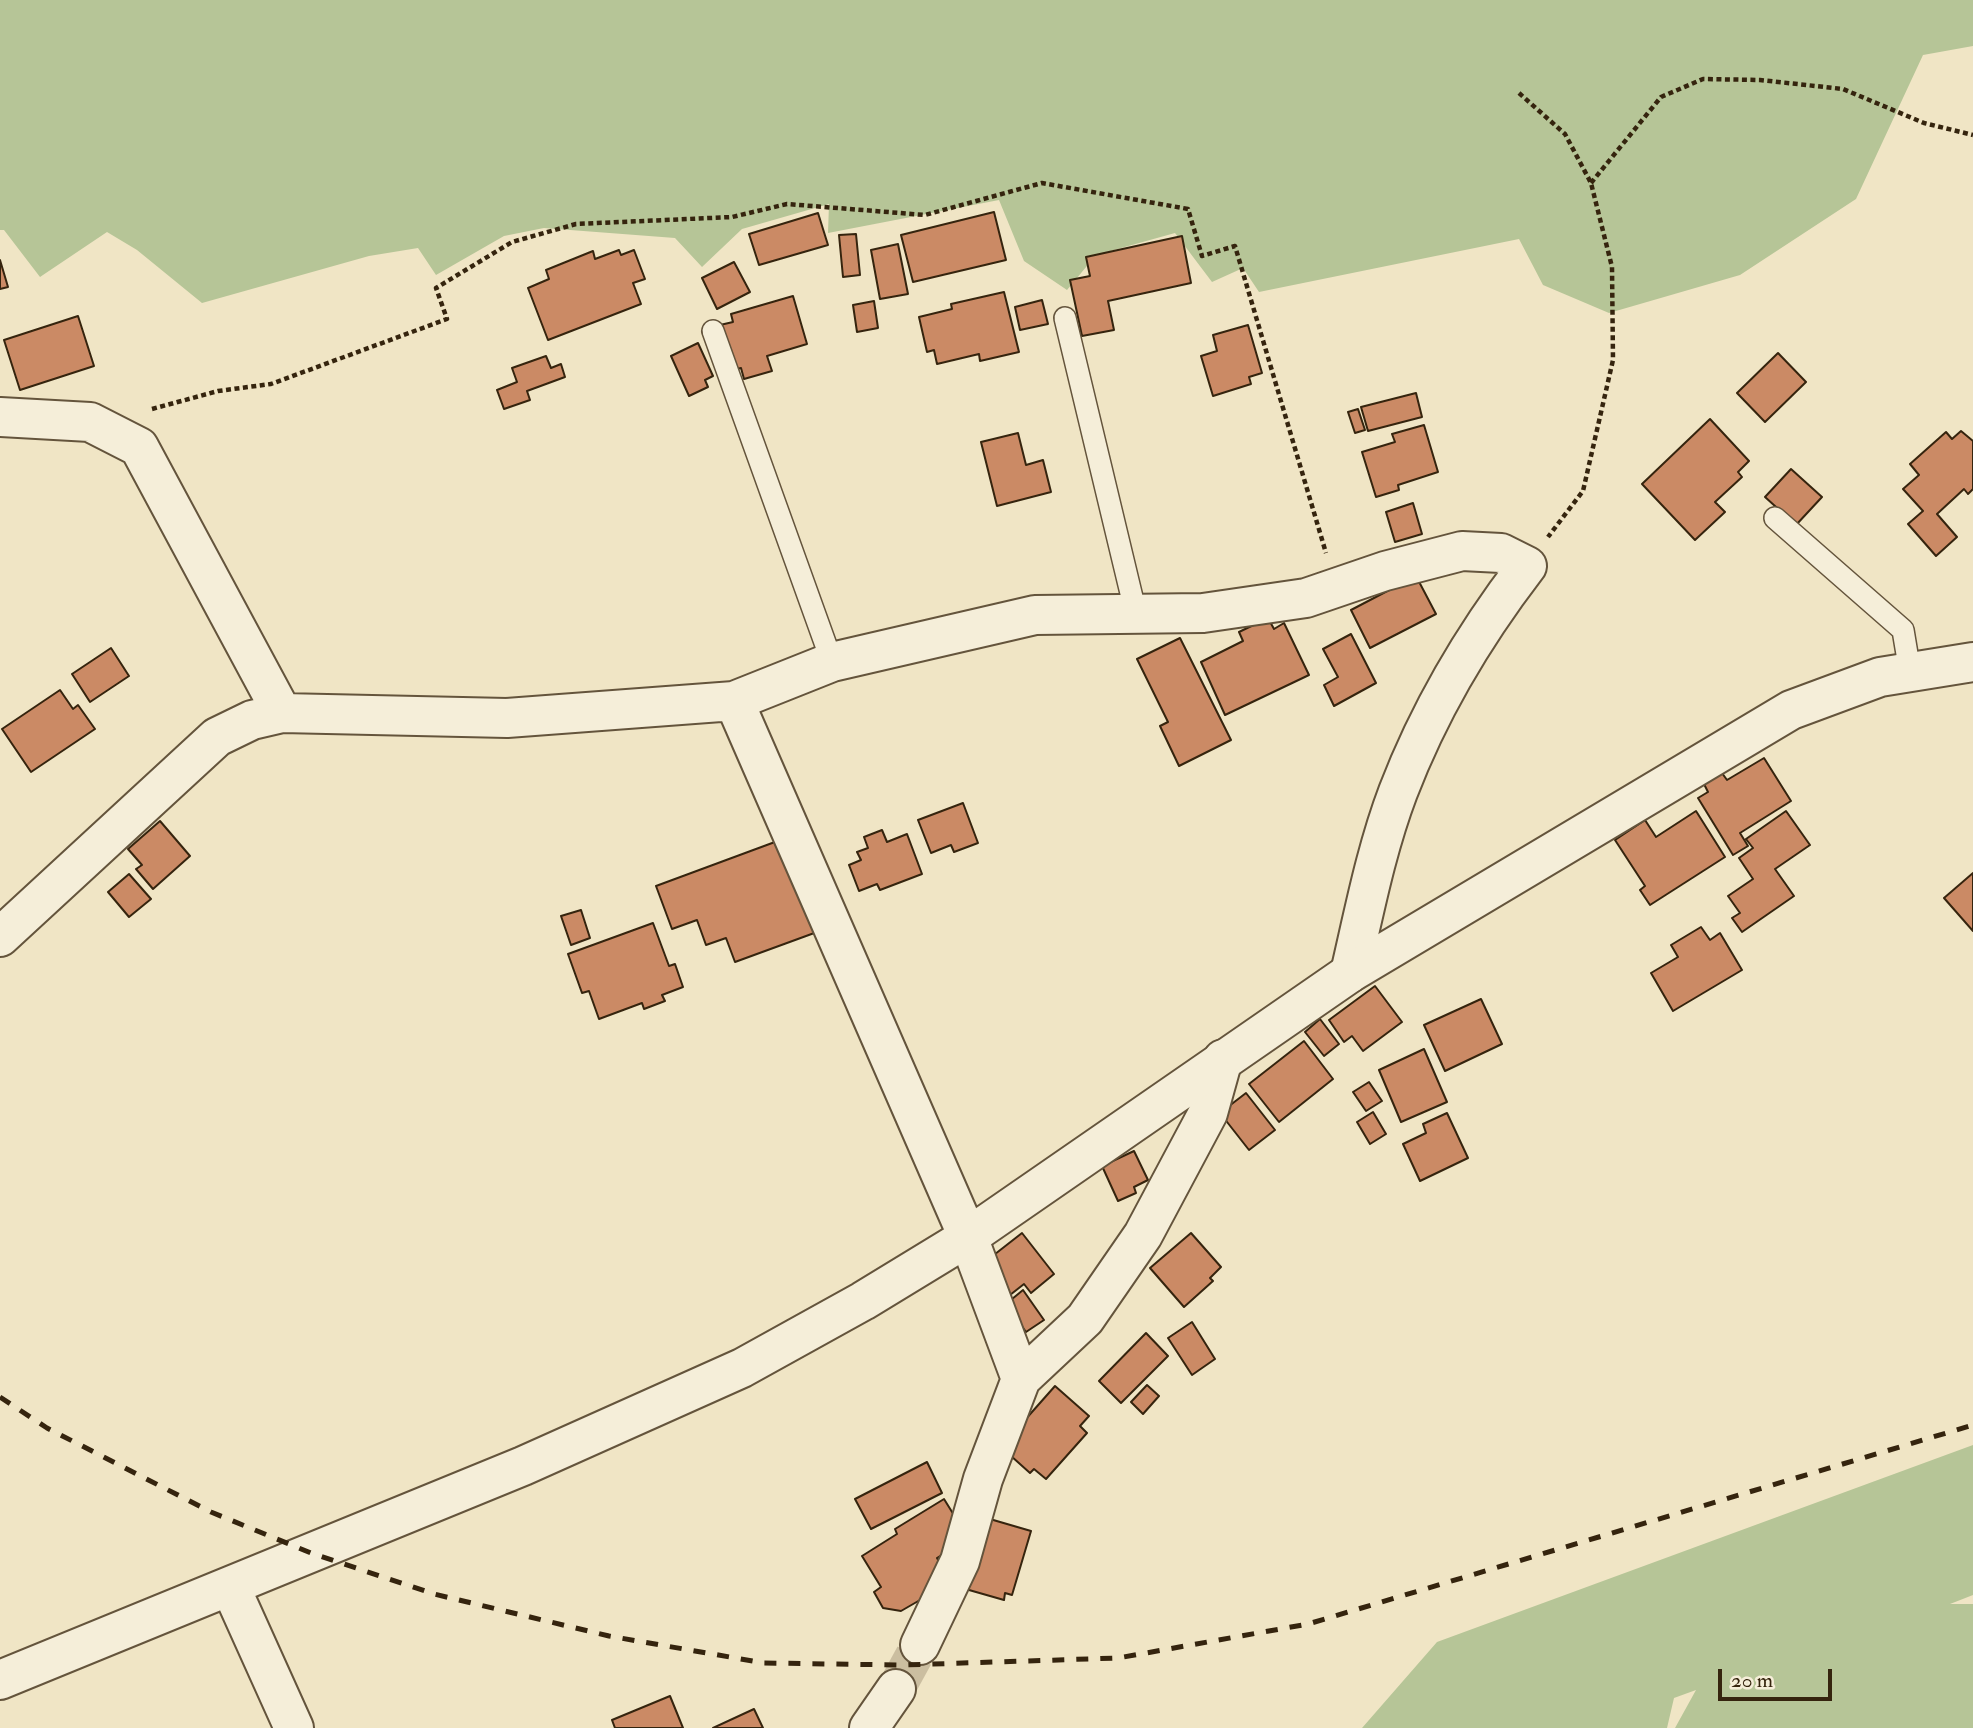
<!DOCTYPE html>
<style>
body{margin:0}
#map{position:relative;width:1973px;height:1728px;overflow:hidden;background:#f0e5c5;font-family:"IM FELL Double Pica",serif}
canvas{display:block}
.scale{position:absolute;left:1718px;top:1669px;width:114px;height:32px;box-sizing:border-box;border:4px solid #35240e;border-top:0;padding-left:9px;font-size:21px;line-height:24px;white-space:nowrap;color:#35240e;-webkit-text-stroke:5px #f5eed9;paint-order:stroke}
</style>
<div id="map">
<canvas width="1973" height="1728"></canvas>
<div class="scale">20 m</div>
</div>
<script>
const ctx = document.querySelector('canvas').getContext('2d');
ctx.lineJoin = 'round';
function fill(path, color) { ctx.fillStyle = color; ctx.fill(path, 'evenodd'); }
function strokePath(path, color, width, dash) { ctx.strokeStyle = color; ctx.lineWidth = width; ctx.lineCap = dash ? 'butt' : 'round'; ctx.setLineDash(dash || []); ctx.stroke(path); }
const green = new Path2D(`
 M 0,0 L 1973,0 L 1973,46 L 1923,55 L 1856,199 L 1740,275 L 1609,313 L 1543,285 L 1519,239 L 1259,292 L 1243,268 L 1212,282 L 1175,233 L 1096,255 L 1067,290 L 1024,261 L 999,200 L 828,233 L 829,204 L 742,229 L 702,267 L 675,238 L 544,228 L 504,236 L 436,275 L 418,248 L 369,256 L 202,303 L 137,250 L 107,232 L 40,277 L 4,230 L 0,230 Z
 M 1973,1445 L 1973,1595 L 1950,1604 L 1973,1604 L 1973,1728 L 1675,1728 L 1696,1690 L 1674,1698 L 1667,1728 L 1362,1728 L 1437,1642 Z`);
const building = new Path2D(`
 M 994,212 L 1006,260 L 913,282 L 901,235 Z
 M 818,213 L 828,245 L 759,265 L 749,234 Z
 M 856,234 L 860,275 L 843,277 L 839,235 Z
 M 1182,236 L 1191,283 L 1108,301 L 1114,330 L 1082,336 L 1070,280 L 1090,276 L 1086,257 Z
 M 898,244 L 908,294 L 880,299 L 871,250 Z
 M 619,250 L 621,255 L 634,250 L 645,279 L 633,283 L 641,304 L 548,340 L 528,288 L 549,279 L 546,270 L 593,251 L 595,259 Z
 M 0,260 L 8,287 L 0,289 Z
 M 734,262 L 750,292 L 717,309 L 702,278 Z
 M 1004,292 L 1019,352 L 980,361 L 979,354 L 937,364 L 934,350 L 927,352 L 919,317 L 952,309 L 951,304 Z
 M 793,296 L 807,344 L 767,356 L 772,371 L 744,379 L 741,368 L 733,370 L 720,325 L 733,322 L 731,314 Z
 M 1042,300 L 1048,324 L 1020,330 L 1015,307 Z
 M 874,301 L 878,328 L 857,332 L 853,305 Z
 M 78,316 L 94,366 L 20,390 L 4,340 Z
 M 1248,325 L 1262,373 L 1249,377 L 1251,384 L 1213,396 L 1201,356 L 1217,351 L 1213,335 Z
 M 698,343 L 713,376 L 705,380 L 708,387 L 689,396 L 671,356 Z
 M 1778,353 L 1806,382 L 1765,422 L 1737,393 Z
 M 546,356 L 551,368 L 561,364 L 565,377 L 527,391 L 530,400 L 504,409 L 497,390 L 517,382 L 512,368 Z
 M 1416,393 L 1422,417 L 1368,431 L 1361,407 Z
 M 1358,409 L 1365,430 L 1355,433 L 1348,412 Z
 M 1710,419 L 1749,461 L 1738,472 L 1742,477 L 1715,502 L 1725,512 L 1695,540 L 1642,484 Z
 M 1424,425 L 1438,472 L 1398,485 L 1399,490 L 1376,497 L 1362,452 L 1395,442 L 1392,434 Z
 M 1961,431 L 1973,441 L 1973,489 L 1968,494 L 1964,489 L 1937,514 L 1957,537 L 1936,556 L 1908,524 L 1923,511 L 1903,489 L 1919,475 L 1910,464 L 1946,432 L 1952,439 Z
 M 1018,433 L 1026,465 L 1043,460 L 1051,492 L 997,506 L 981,442 Z
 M 1791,469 L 1822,497 L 1796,525 L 1765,497 Z
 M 1413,503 L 1422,534 L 1395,542 L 1386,512 Z
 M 1416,576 L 1436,614 L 1370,648 L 1351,610 Z
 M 1268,618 L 1274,629 L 1284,623 L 1309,675 L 1225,715 L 1201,662 L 1243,641 L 1239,632 Z
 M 1351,634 L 1376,683 L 1334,706 L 1324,685 L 1338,677 L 1323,649 Z
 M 1180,638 L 1231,740 L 1179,766 L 1160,726 L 1168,722 L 1137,659 Z
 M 111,648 L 129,676 L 90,702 L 72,674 Z
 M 60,690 L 73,709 L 78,705 L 95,729 L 31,772 L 2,729 Z
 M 1764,758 L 1791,801 L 1740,833 L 1748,846 L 1733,855 L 1698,798 L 1708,792 L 1704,784 L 1722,773 L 1727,780 Z
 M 963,803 L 978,843 L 954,852 L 951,845 L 931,853 L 918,820 Z
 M 1696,811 L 1725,857 L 1650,905 L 1640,890 L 1645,886 L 1615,840 L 1645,820 L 1656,837 Z
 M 1786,811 L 1810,845 L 1775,869 L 1794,896 L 1742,932 L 1732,918 L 1740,913 L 1728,896 L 1753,879 L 1739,858 L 1753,848 L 1746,839 Z
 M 160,821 L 190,856 L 153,889 L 136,869 L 142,865 L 128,849 Z
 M 882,830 L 887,842 L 907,834 L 922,874 L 880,890 L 877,884 L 859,891 L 849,865 L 861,860 L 857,852 L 868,848 L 864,837 Z
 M 783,839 L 817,932 L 735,962 L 726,938 L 706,945 L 697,920 L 672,929 L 656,886 Z
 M 1973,873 L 1973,931 L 1944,898 Z
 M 129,874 L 151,899 L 129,917 L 108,892 Z
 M 581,910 L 590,938 L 571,945 L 561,916 Z
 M 653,923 L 669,966 L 675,964 L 683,987 L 662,995 L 665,1001 L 644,1009 L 642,1003 L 599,1019 L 589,991 L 582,993 L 568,954 Z
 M 1701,927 L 1710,940 L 1720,933 L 1742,970 L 1673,1011 L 1651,973 L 1678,957 L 1671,945 Z
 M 1375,986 L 1402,1022 L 1363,1051 L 1352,1036 L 1344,1042 L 1329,1020 Z
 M 1481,999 L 1502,1044 L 1445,1071 L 1424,1025 Z
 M 1320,1019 L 1339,1044 L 1324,1056 L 1305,1032 Z
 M 1304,1041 L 1333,1079 L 1279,1122 L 1249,1084 Z
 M 1424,1049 L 1447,1102 L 1401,1122 L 1379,1070 Z
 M 1369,1082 L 1382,1101 L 1366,1111 L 1353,1092 Z
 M 1246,1093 L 1275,1130 L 1249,1150 L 1220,1113 Z
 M 1373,1112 L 1386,1134 L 1370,1144 L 1357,1122 Z
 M 1447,1113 L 1468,1158 L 1420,1181 L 1403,1144 L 1426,1133 L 1423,1124 Z
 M 1134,1151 L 1148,1180 L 1134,1187 L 1136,1193 L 1118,1201 L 1102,1166 Z
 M 1022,1233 L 1054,1274 L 1031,1293 L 1024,1284 L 1010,1295 L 992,1272 L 990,1258 Z
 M 1191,1233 L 1221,1267 L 1210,1278 L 1213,1281 L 1184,1307 L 1150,1268 Z
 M 1023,1290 L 1044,1320 L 1026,1332 L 1006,1304 Z
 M 1192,1322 L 1215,1359 L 1192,1375 L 1168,1338 Z
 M 1146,1333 L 1168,1356 L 1121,1403 L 1099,1381 Z
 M 1147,1385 L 1159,1396 L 1143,1414 L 1131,1402 Z
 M 1055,1386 L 1089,1416 L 1080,1426 L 1087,1433 L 1046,1479 L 1034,1469 L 1030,1473 L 1001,1447 Z
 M 927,1462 L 942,1493 L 871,1529 L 855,1499 Z
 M 944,1499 L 957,1520 L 948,1551 L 937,1558 L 941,1565 L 927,1596 L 901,1611 L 883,1608 L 874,1592 L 881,1587 L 862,1556 L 897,1534 L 895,1529 Z
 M 983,1517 L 1031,1531 L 1012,1595 L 1005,1593 L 1004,1600 L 962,1588 Z
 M 670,1696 L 683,1728 L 615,1728 L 612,1720 Z
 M 754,1709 L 763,1728 L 713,1728 Z`);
const minorTunnel = new Path2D(`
 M 896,1689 L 920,1645`);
const path = new Path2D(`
 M 1519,93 L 1565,134 L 1591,183 L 1612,267 L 1613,360 L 1583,491 L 1548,537
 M 1591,183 L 1661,97 L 1703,79 L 1760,80 L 1843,89 L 1924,123 L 1973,135
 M 152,409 L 218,391 L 271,384 L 447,319 L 436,288 L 512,242 L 576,224 L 732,217 L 787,204 L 925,215 L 1042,183 L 1188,209 L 1202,256 L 1235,246 L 1326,553`);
const service = new Path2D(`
 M 1065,318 L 1136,614
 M 713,331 L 832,662
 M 1775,518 L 1903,630 L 1910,672`);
const minor = new Path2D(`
 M 0,417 L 90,422 L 139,447 L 282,713
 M 734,701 L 968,1237 L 1021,1379 L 983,1479 L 960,1561 L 920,1645
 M 0,937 L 217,737 L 252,720 L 282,713 L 507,718 L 734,701 L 832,662 L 1035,615 L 1203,613 L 1306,598 L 1385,571 L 1462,551 L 1501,553 L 1527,566 C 1474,635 1429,711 1398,792 C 1376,850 1364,913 1350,973
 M 1021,1379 L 1085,1319 L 1143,1235 L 1208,1113 L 1223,1059
 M 869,1728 L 896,1689`);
const tertiary = new Path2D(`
 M 230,1586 L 294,1728
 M 0,1680 L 523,1466 L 742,1368 L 863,1301 L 968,1237 L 1350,973 L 1791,710 L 1880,677 L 1973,662`);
const rail = new Path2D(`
 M 0,1397 L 47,1428 L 211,1512 L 311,1553 L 434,1594 L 609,1636 L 764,1663 L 902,1665 L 1118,1658 L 1308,1624 L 1973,1425`);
fill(green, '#b6c597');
fill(building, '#cb8a65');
strokePath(building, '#35240e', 2);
strokePath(minorTunnel, '#cbbea0', 38, [38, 19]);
strokePath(service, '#64543c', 24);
strokePath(minor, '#64543c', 42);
strokePath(tertiary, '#64543c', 42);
strokePath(path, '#35240e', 4.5, [5, 3.5]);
strokePath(service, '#f5eed9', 21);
strokePath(minor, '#f5eed9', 38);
strokePath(tertiary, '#f5eed9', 38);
strokePath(rail, '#35240e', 5, [12, 12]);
</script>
